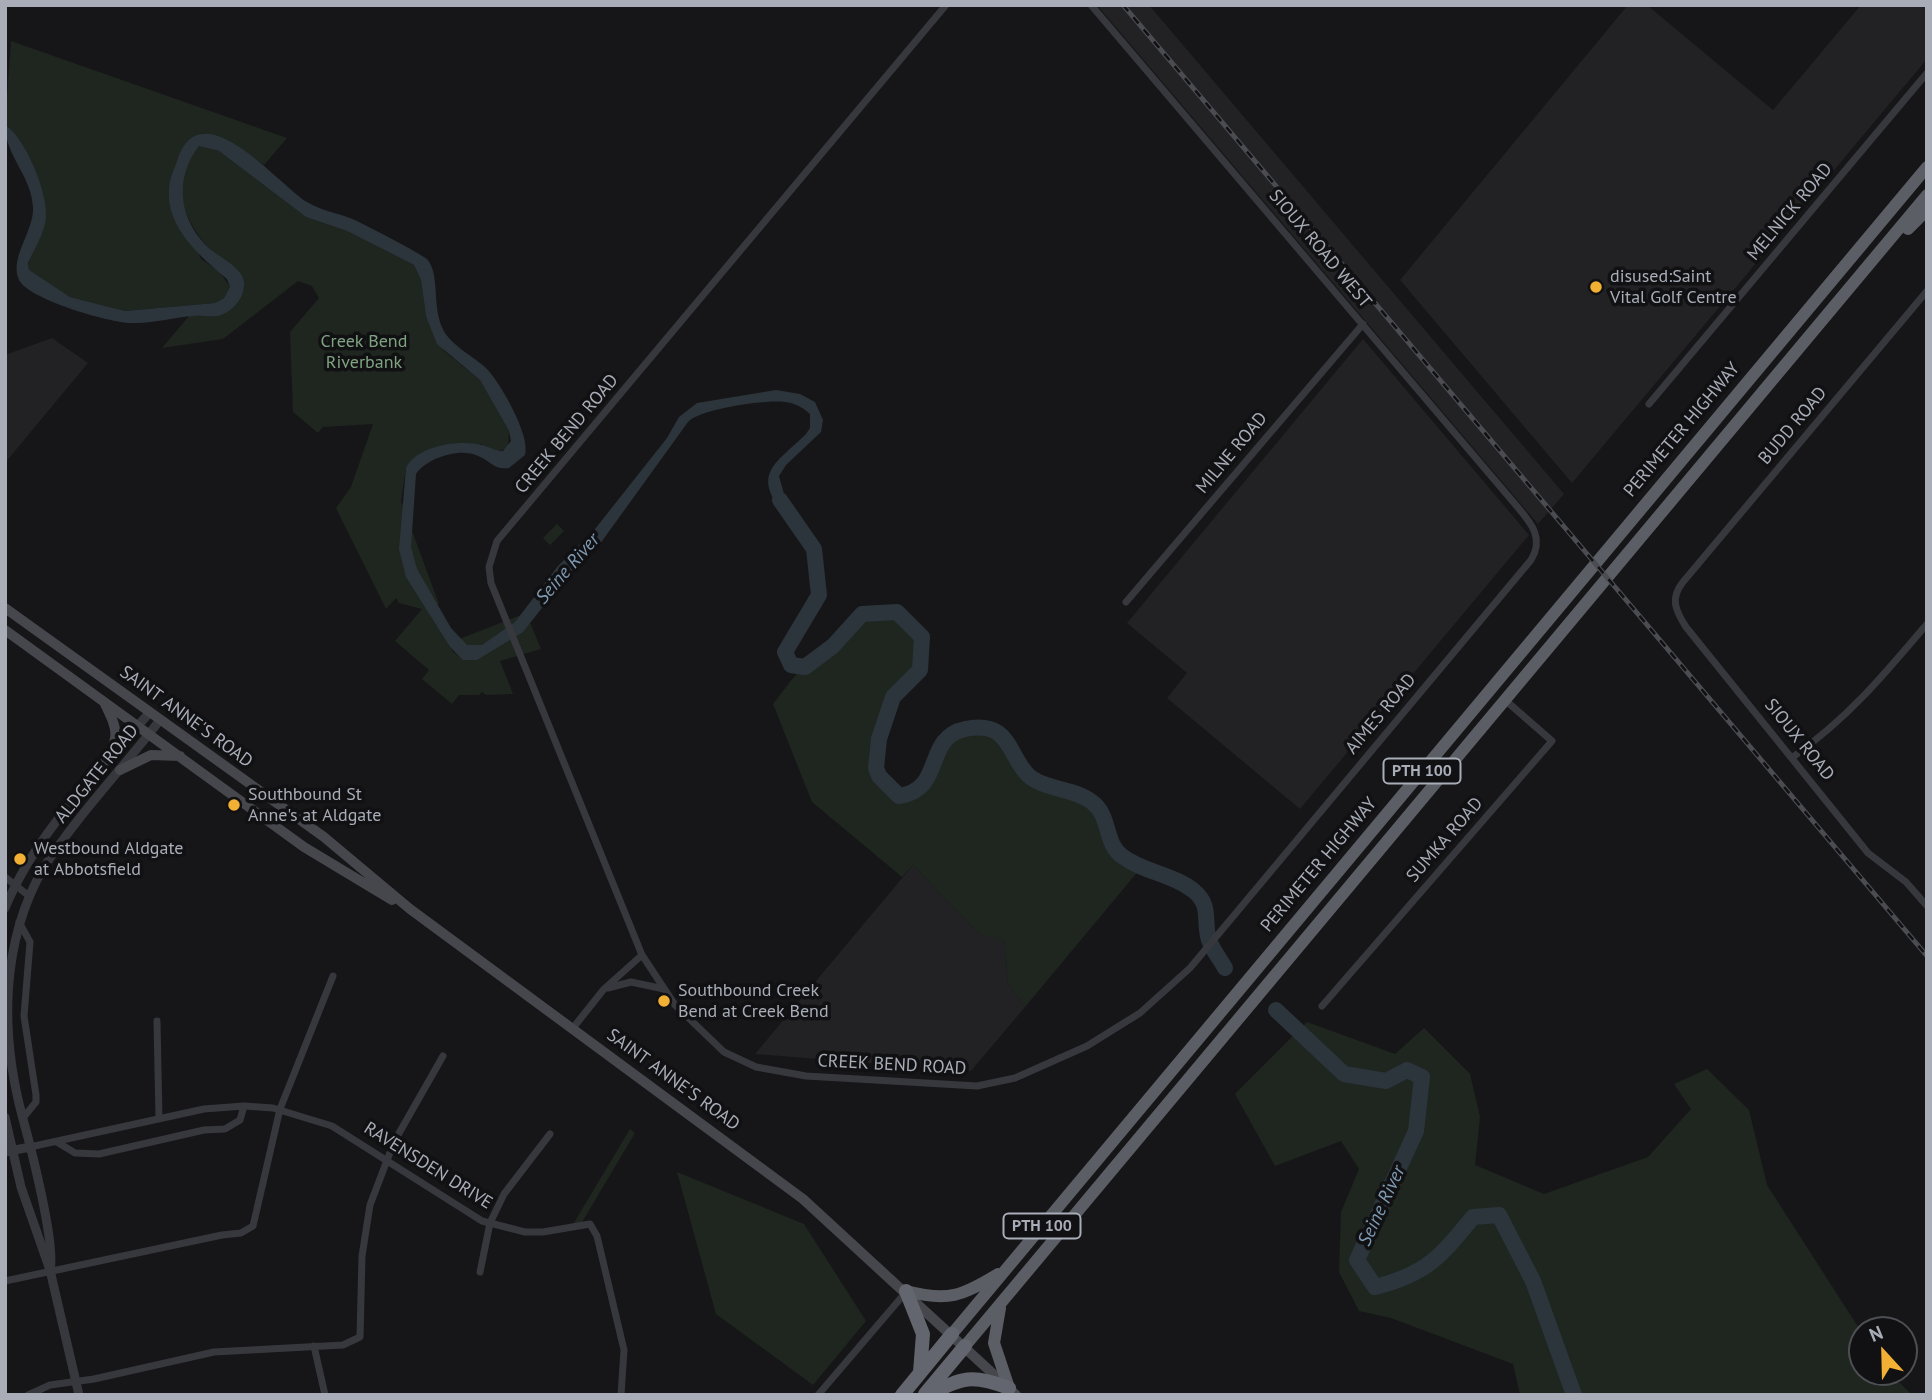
<!DOCTYPE html>
<style>
body{margin:0}
#map{position:relative;width:1932px;height:1400px;overflow:hidden;background:#161618;font-family:"PT Sans",sans-serif}
canvas{display:block}
.frame{position:absolute;inset:0;border:7px solid #a8adb8;pointer-events:none}
.north{position:absolute;left:1848px;top:1316px;width:70px;height:70px;box-sizing:border-box;background:#111113;border:2px solid #4d4f55;border-radius:50%;rotate:338deg;font-size:19px;font-weight:700;line-height:28px;text-align:center;color:#a8adb8}
.north::after{content:'';display:block;margin:auto;width:24px;height:32px;background:#f2b134;clip-path:polygon(50% 0,100% 100%,50% 72%,0 100%)}
</style>
<div id="map">
<canvas width="1932" height="1400"></canvas>
<div class="frame"></div>
<div class="north">N</div>
</div>
<script>
const ctx = document.querySelector('canvas').getContext('2d');
ctx.lineJoin = 'round';
function fill(path, color) { ctx.fillStyle = color; ctx.fill(path, 'evenodd'); }
function strokePath(path, color, width, dash) { ctx.strokeStyle = color; ctx.lineWidth = width; ctx.lineCap = dash ? 'butt' : 'round'; ctx.setLineDash(dash || []); ctx.stroke(path); }
function write(font, color, halo, rows, align = 'center') {
  ctx.font = font + ' "PT Sans",sans-serif'; ctx.lineWidth = 7; ctx.setLineDash([]); ctx.textBaseline = 'middle'; ctx.strokeStyle = halo; ctx.fillStyle = color; for (const [text, x, y, turn = 0] of rows) {
    ctx.save(); ctx.translate(x, y); ctx.rotate((+turn || 0) * Math.PI / 180); ctx.textAlign = isNaN(turn) ? turn : align; if (halo) ctx.strokeText(text, 0, 0); ctx.fillText(text, 0, 0); ctx.restore();
  }
}
const built = new Path2D(`
 M 1097,5 L 1149,5 L 1564,494 L 1538,524 Z
 M 1628,5 L 1647,5 L 1773,110 L 1861,5 L 1927,5 L 1927,59 L 1572,483 L 1400,280 Z
 M 52,338 L 88,363 L 5,463 L 5,355 Z
 M 1363,339 L 1529,535 L 1300,809 L 1167,698 L 1187,673 L 1127,623 Z
 M 913,865 L 980,935 L 1004,939 L 1008,983 L 1025,1007 L 971,1071 L 755,1054 Z`);
const green = new Path2D(`
 M 11,41 L 287,138 L 264,165 L 226,140 L 202,133 L 177,161 L 169,187 L 201,259 L 219,271 L 230,287 L 224,298 L 215,303 L 125,311 L 70,297 L 29,271 C 26,255 38,244 43,230 C 52,204 28,138 5,125 Z
 M 199,146 L 219,151 L 306,217 L 347,231 L 414,265 L 421,280 L 426,316 L 444,351 L 480,380 L 509,431 L 508,449 L 496,451 L 481,444 L 406,468 L 401,501 L 439,604 L 426,608 L 453,652 L 463,659 L 454,641 L 526,613 L 541,649 L 500,661 L 513,694 L 486,695 L 482,692 L 479,695 L 459,695 L 452,704 L 422,679 L 429,670 L 395,641 L 422,609 L 399,603 L 396,598 L 386,609 L 336,508 L 351,487 L 373,424 L 323,427 L 318,433 L 293,412 L 290,332 L 319,298 L 312,286 L 298,281 L 223,339 L 162,348 L 189,316 C 214,314 238,319 244,286 C 206,245 154,203 199,146 Z
 M 557,524 L 564,531 L 550,545 L 543,538 Z
 M 872,611 L 885,613 L 918,626 C 936,657 910,668 897,692 C 887,710 875,746 878,766 C 878,775 885,783 890,790 L 910,796 L 927,779 L 948,736 C 964,727 994,723 1008,739 C 1020,752 1022,767 1037,778 C 1055,790 1079,788 1094,806 C 1117,831 1089,858 1140,869 L 1025,1007 L 1008,983 L 1004,940 L 980,935 L 913,865 L 902,877 L 812,802 L 773,704 C 782,693 791,679 801,670 C 808,664 817,662 824,655 C 843,635 843,621 872,611 Z
 M 1307,1022 L 1395,1054 L 1424,1028 L 1470,1074 L 1480,1117 L 1475,1165 L 1544,1194 L 1648,1157 L 1691,1109 L 1674,1084 L 1707,1069 L 1749,1110 L 1767,1185 L 1862,1333 L 1862,1372 L 1889,1372 L 1912,1395 L 1520,1395 L 1513,1364 L 1391,1318 L 1359,1311 L 1339,1272 L 1341,1212 L 1359,1169 L 1341,1141 L 1275,1166 L 1235,1094 Z
 M 630,1129 L 635,1133 L 581,1224 L 572,1226 Z
 M 677,1172 L 804,1224 L 866,1321 L 813,1385 L 716,1314 Z`);
const water = new Path2D(`
 M 5,125 C 25,136 48,193 46,217 C 45,233 34,249 28,263 L 29,270 L 70,297 L 125,311 L 215,303 L 224,298 L 230,287 L 227,279 C 201,257 166,228 169,189 C 169,178 175,168 178,158 C 202,90 278,184 307,202 C 323,212 340,213 357,221 C 380,233 405,245 427,259 C 442,276 429,314 448,337 C 458,349 474,357 486,368 C 500,382 531,436 525,455 L 509,468 C 493,470 491,461 478,456 C 460,447 427,458 416,474 L 411,547 L 417,569 L 451,628 L 467,645 L 482,645 L 515,622 L 558,566 L 595,529 L 667,438 L 679,417 L 697,403 L 776,390 L 800,394 L 815,402 L 823,420 L 821,432 L 786,465 L 779,476 L 784,494 L 796,510 L 788,519 C 750,474 773,466 806,434 L 810,428 L 810,414 C 802,407 795,403 785,402 C 767,399 699,409 688,422 L 597,548 L 568,575 L 523,632 L 477,660 L 463,660 L 450,647 L 406,577 L 399,549 L 406,468 C 416,446 458,439 482,445 C 490,447 495,451 503,451 L 511,441 L 509,431 L 480,380 L 437,344 L 426,316 L 421,280 L 414,265 L 347,231 L 306,217 L 219,151 L 199,146 C 173,179 179,222 211,250 C 220,257 233,263 240,273 C 247,281 244,295 238,302 C 234,308 227,313 221,315 C 212,318 204,315 195,316 C 173,317 153,324 131,323 C 110,323 28,299 19,280 C 9,258 34,231 33,208 C 32,176 5,156 5,125 Z`);
const river = new Path2D(`
 M 780,500 L 814,549 L 819,595 L 785,652 L 791,665 L 805,667 L 833,646 L 862,614 L 897,612 L 922,637 L 920,670 L 893,697 L 879,739 L 876,768 L 879,776 L 899,796 C 945,790 923,738 965,729 C 1011,720 1007,754 1028,775 C 1044,790 1075,788 1092,802 C 1111,816 1104,843 1122,856 C 1143,872 1173,874 1194,891 C 1212,906 1203,921 1209,940 C 1212,949 1220,959 1225,968
 M 1276,1010 L 1344,1074 L 1386,1081 L 1407,1070 L 1422,1077 L 1416,1131 L 1357,1260 L 1375,1287 C 1427,1274 1440,1257 1473,1217 L 1499,1215 L 1533,1281 L 1574,1395`);
const minor = new Path2D(`
 M 946,5 L 497,541 L 489,567 L 491,583 L 642,955 L 675,1005 L 724,1052 L 756,1067 L 806,1076 L 977,1086 L 1015,1078 L 1087,1046 L 1140,1013 L 1190,968 L 1531,560 C 1545,537 1530,522 1515,504 L 1091,5
 M 1927,291 L 1683,582 C 1670,598 1675,610 1686,627 L 1868,853 L 1906,882 L 1927,906
 M 1649,404 L 1927,73
 M 1126,602 L 1363,324
 M 1793,757 C 1849,717 1883,676 1927,624
 M 5,877 L 29,896
 M 19,922 L 30,942 L 24,1016 L 36,1095 L 36,1102 L 23,1118
 M 608,988 L 631,982 L 664,989
 M 1322,1006 L 1552,741 L 1505,700
 M 157,1021 L 159,1119
 M 573,1028 L 604,989 L 642,955
 M 57,1142 L 75,1153 L 99,1154 L 204,1130 L 225,1129 L 240,1120 L 244,1106
 M 30,1147 L 204,1109 L 244,1106 L 273,1108 L 332,1126 L 482,1221 L 525,1232 L 543,1232 L 590,1224 L 597,1236 L 624,1350 L 621,1395
 M 480,1272 L 490,1223 L 504,1194 L 550,1134
 M 5,1281 L 222,1235 L 241,1233 L 253,1226 L 280,1109 L 333,976
 M 314,1346 L 325,1395
 M 28,1395 L 50,1385 L 94,1379 L 214,1352 L 343,1345 L 360,1337 L 362,1256 L 370,1205 L 394,1142 L 443,1056
 M 818,1395 L 906,1292`);
const tertiary = new Path2D(`
 M 5,908 C 36,833 97,773 150,712
 M 5,1117 L 21,1187 L 50,1270 L 79,1395
 M 5,1152 L 30,1147
 M 50,1270 C 56,1245 31,1148 23,1119 C 0,1035 0,943 44,867 C 78,815 122,769 160,720`);
const secondary = new Path2D(`
 M 5,608 L 324,837 L 410,909 L 803,1199 L 1016,1395
 M 5,630 L 304,847 L 392,900
 M 102,767 C 120,737 119,732 104,702
 M 120,770 L 151,755 L 180,756`);
const trunk = new Path2D(`
 M 1908,229 L 1927,210
 M 906,1291 C 948,1302 962,1296 998,1274
 M 1000,1308 L 994,1343 L 1009,1388
 M 952,1334 L 1927,167
 M 965,1346 L 1927,195`);
const motorway = new Path2D(`
 M 906,1291 L 923,1334 L 920,1372
 M 925,1394 L 965,1346
 M 902,1395 L 952,1334
 M 929,1395 C 963,1377 972,1374 1009,1388`);
const rail = new Path2D(`
 M 1123,5 L 1927,956`);
const markers = [
 [1596,287,7,"#f2b134"],
 [234,805,7,"#f2b134"],
 [20,859,7,"#f2b134"],
 [664,1001,7,"#f2b134"]
];
const shields = [
 [1422,771,77],
 [1042,1226,77]
];
const shieldNames = [
 ["PTH 100",1422,771],
 ["PTH 100",1042,1226]
];
const streetNames = [
 ["MELNICK ROAD",1790,212,-50],
 ["SIOUX ROAD WEST",1320,249,50],
 ["BUDD ROAD",1793,426,-50],
 ["PERIMETER HIGHWAY",1682,430,-50],
 ["CREEK BEND ROAD",567,434,-50],
 ["MILNE ROAD",1232,453,-50],
 ["AIMES ROAD",1381,714,-50],
 ["SAINT ANNE'S ROAD",186,717,36],
 ["SIOUX ROAD",1799,740,51],
 ["ALDGATE ROAD",97,774,-51],
 ["SUMKA ROAD",1445,840,-49],
 ["PERIMETER HIGHWAY",1319,865,-50],
 ["CREEK BEND ROAD",892,1065,3],
 ["SAINT ANNE'S ROAD",673,1080,36],
 ["RAVENSDEN DRIVE",428,1166,32]
];
const poiNames = [
 ["disused:Saint",1610,277],
 ["Vital Golf Centre",1610,298],
 ["Southbound St",248,795],
 ["Anne's at Aldgate",248,816],
 ["Westbound Aldgate",34,849],
 ["at Abbotsfield",34,870],
 ["Southbound Creek",678,991],
 ["Bend at Creek Bend",678,1012]
];
const parkNames = [
 ["Creek Bend",364,342],
 ["Riverbank",364,363]
];
const waterNames = [
 ["Seine River",568,569,-49],
 ["Seine River",1382,1206,-65]
];
fill(built, '#222225');
fill(green, '#1e261f');
fill(water, '#2c353c');
strokePath(river, '#2c353c', 16);
strokePath(minor, '#37383d', 7);
strokePath(tertiary, '#37383d', 9);
strokePath(secondary, '#45474d', 10);
strokePath(trunk, '#5b5e65', 12);
strokePath(motorway, '#63666e', 14);
strokePath(rail, '#4a4c52', 5);
strokePath(rail, '#111113', 2.5, [8]);
for (const [x, y, r, color] of markers) { const dot = new Path2D(); dot.arc(x, y, r, 0, 2 * Math.PI); ctx.fillStyle = color; ctx.fill(dot); strokePath(dot, '#111113', 2.5); }
for (const [x, y, w] of shields) { const box = new Path2D(); box.roundRect(x - w / 2, y - 12.5, w, 25, 5); ctx.fillStyle = '#111113'; ctx.fill(box); strokePath(box, '#a8adb8', 2); }
write('bold 16px', '#a8adb8', null, shieldNames);
write('18px', '#a8adb8', '#111113', streetNames);
write('18px', '#a8adb8', '#111113', poiNames, 'left');
write('18px', '#7fa381', '#111113', parkNames);
write('italic 19px', '#7f9bb3', '#111113', waterNames);
</script>
